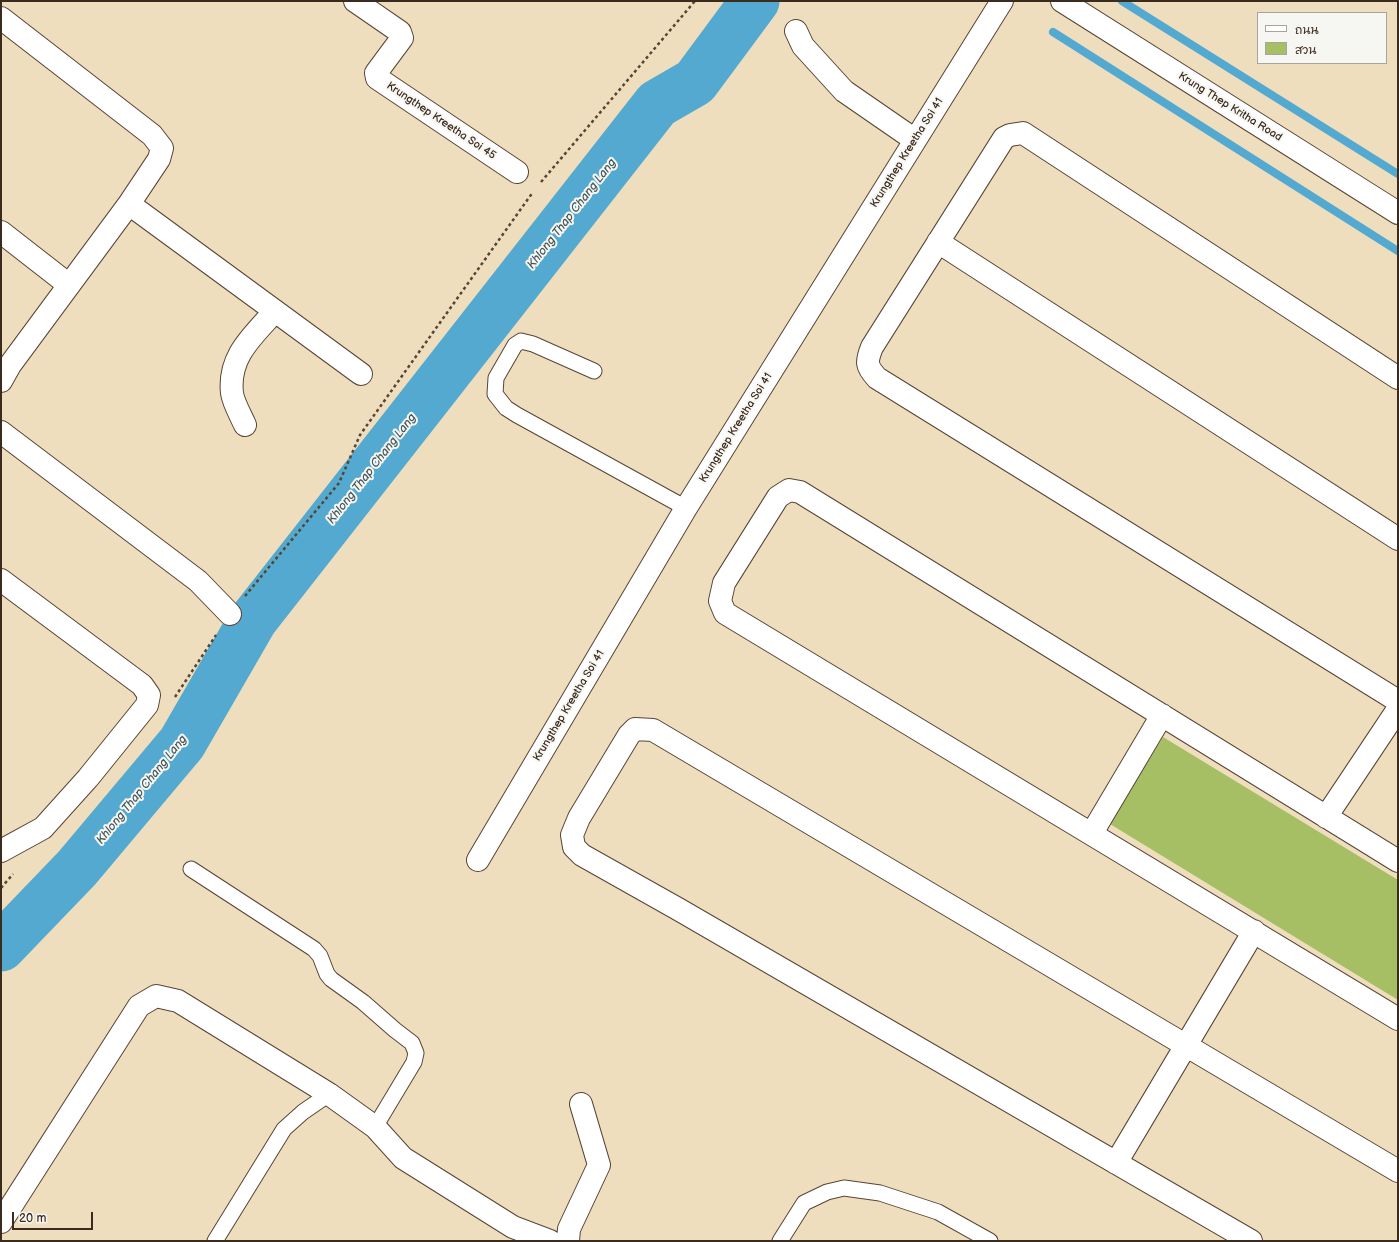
<!DOCTYPE html>
<meta charset="utf-8">
<style>
body{margin:0}
#map{position:relative;width:1399px;height:1242px;overflow:hidden;background:#efdebd;font-family:"Balsamiq Sans","Playpen Sans Thai",sans-serif}
canvas{display:block}
.frame{position:absolute;inset:0;border:2px solid #3b2a1e;pointer-events:none}
.legend{position:absolute;left:1257px;top:12px;width:130px;height:52px;box-sizing:border-box;background:#f6f6f2;border:1px solid #aba49d;margin:0;padding:5px 7px;list-style:none;font-size:12px;color:#3b2a1e}
.legend li{display:flex;align-items:center;gap:8px;height:20px}
.legend b{width:20px;border:1px solid #aba49d}
.scale{position:absolute;left:12px;top:1212px;width:81px;height:18px;box-sizing:border-box;border:2px solid #3b2a1e;border-top:0;padding-left:5px;font-size:12px;line-height:14px;white-space:nowrap;color:#3b2a1e;-webkit-text-stroke:3px #f6f6f2;paint-order:stroke}
</style>
<div id="map">
<canvas width="1399" height="1242"></canvas>
<div class="frame"></div>
<ul class="legend">
<li><b style="height:5px;background:#fff"></b>ถนน</li>
<li><b style="height:11px;background:#a6bf65"></b>สวน</li>
</ul>
<div class="scale">20 m</div>
</div>
<script>
const ctx = document.querySelector('canvas').getContext('2d');
ctx.lineJoin = 'round';
function fill(path, color) { ctx.fillStyle = color; ctx.fill(path, 'evenodd'); }
function strokePath(path, color, width, dash) { ctx.strokeStyle = color; ctx.lineWidth = width; ctx.lineCap = dash ? 'butt' : 'round'; ctx.setLineDash(dash || []); ctx.stroke(path); }
function write(font, color, halo, rows, align = 'center') {
  ctx.font = font + ' "Balsamiq Sans",sans-serif'; ctx.lineWidth = 4; ctx.setLineDash([]); ctx.textBaseline = 'middle'; ctx.strokeStyle = halo; ctx.fillStyle = color; for (const [text, x, y, turn = 0] of rows) {
    ctx.save(); ctx.translate(x, y); ctx.rotate((+turn || 0) * Math.PI / 180); ctx.textAlign = isNaN(turn) ? turn : align; if (halo) ctx.strokeText(text, 0, 0); ctx.fillText(text, 0, 0); ctx.restore();
  }
}
const green = new Path2D(`
 M 1163,737 L 1398,880 L 1398,1000 L 1110,824 Z`);
const stream = new Path2D(`
 M 1122,1 L 1398,174
 M 1053,32 L 1398,251`);
const river = new Path2D(`
 M 1,947 L 77,868 L 182,743 L 253,620 L 657,104 L 695,82 L 755,1`);
const path = new Path2D(`
 M 541,182 L 695,1
 M 245,596 L 339,483 L 360,435 L 533,192
 M 175,697 L 216,635
 M 1,888 L 13,874`);
const service = new Path2D(`
 M 594,371 L 533,344 L 521,341 L 515,345 L 496,378 L 495,394 L 506,408 L 517,415 L 686,508
 M 191,869 L 314,949 L 320,956 L 327,974 L 331,979 L 363,1002 L 395,1030 L 412,1043 L 416,1053 L 414,1062 L 375,1127
 M 215,1241 L 284,1129 L 303,1112 L 329,1094
 M 780,1241 L 804,1203 L 827,1192 L 844,1188 L 880,1193 L 938,1212 L 990,1241`);
const minor = new Path2D(`
 M 355,1 L 400,32 L 402,38 L 376,73 L 377,78 L 517,172
 M 1,18 L 152,135 L 162,148 L 159,159 L 129,204 L 10,365 L 1,381
 M 796,31 L 803,46 L 844,91 L 915,140
 M 129,204 L 361,374
 M 1,232 L 69,285
 M 938,242 L 1398,539
 M 1398,378 L 1023,133 L 1010,135 L 1004,138 L 872,347 C 866,362 866,366 877,378 L 1398,701
 M 245,425 C 241,416 233,402 232,393 C 228,356 253,336 275,311
 M 1,432 L 198,581 L 230,614
 M 1,580 L 142,685 L 149,695 L 147,705 L 88,778 L 43,828 L 1,851
 M 1326,817 L 1398,709
 M 1092,833 L 1162,715
 M 478,860 L 686,508 L 1002,1
 M 1398,861 L 800,492 L 789,490 L 778,497 L 724,583 L 720,601 L 725,613 L 1398,1019
 M 1116,1163 L 1254,931
 M 1,1222 L 139,1006 L 156,996 L 178,1001 L 329,1094 L 375,1127 L 403,1158 L 513,1227 L 550,1241
 M 568,1241 L 569,1229 L 599,1165 L 581,1104
 M 1251,1241 L 678,909 L 582,855 L 574,847 L 572,835 L 579,818 L 629,735 L 635,729 L 653,730 L 1398,1171`);
const secondary = new Path2D(`
 M 1062,1 L 1398,213`);
const streetNames = [
 ["Krung Thep Kritha Road",1230,107,32],
 ["Krungthep Kreetha Soi 45",441,121,34],
 ["Krungthep Kreetha Soi 41",907,153,-58],
 ["Krungthep Kreetha Soi 41",736,428,-58],
 ["Krungthep Kreetha Soi 41",569,706,-59]
];
const waterNames = [
 ["Khlong Thap Chang Lang",572,214,-52],
 ["Khlong Thap Chang Lang",372,469,-52],
 ["Khlong Thap Chang Lang",142,790,-51]
];
fill(green, '#a6bf65');
strokePath(stream, '#53a9cf', 8);
strokePath(river, '#53a9cf', 49);
strokePath(service, '#564536', 17);
strokePath(minor, '#564536', 24);
strokePath(secondary, '#564536', 24);
strokePath(path, '#564536', 2.5, [3, 3]);
strokePath(service, '#fff', 15);
strokePath(minor, '#fff', 22);
strokePath(secondary, '#fff', 22);
write('11px', '#3b2a1e', '#f6f6f2', streetNames);
write('italic 12px', '#43565c', '#f6f6f2', waterNames);
</script>
